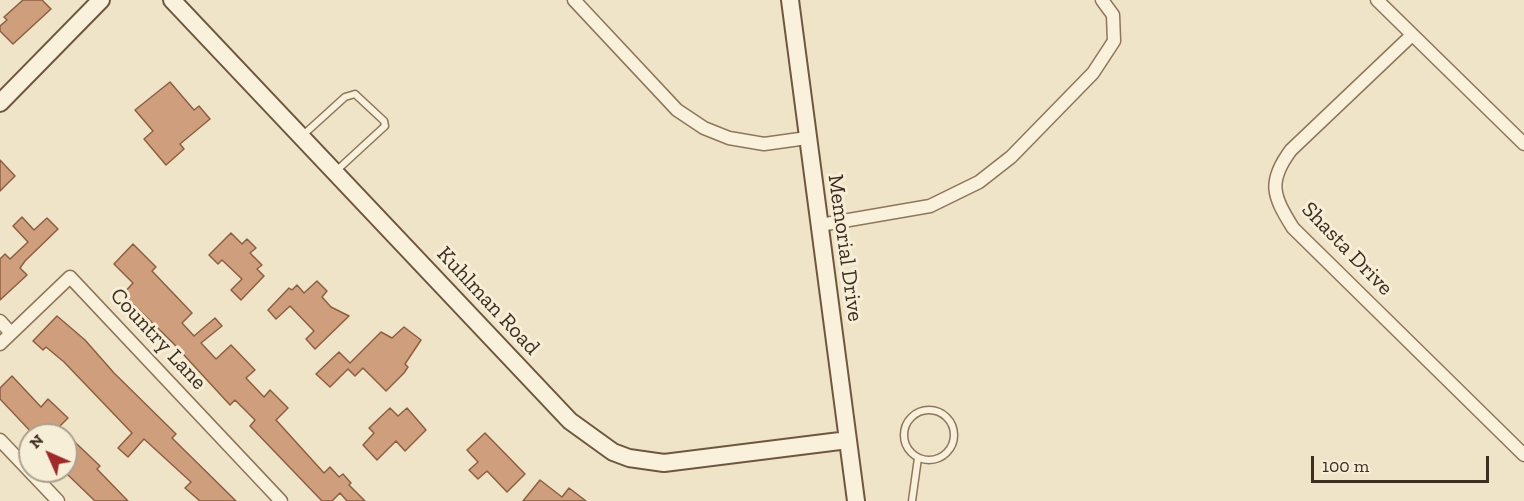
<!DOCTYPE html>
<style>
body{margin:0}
#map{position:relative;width:1524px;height:501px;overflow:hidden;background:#f0e4c8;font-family:"Zilla Slab",serif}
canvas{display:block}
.north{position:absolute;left:18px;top:423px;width:60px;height:60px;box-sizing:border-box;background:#f7eed8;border:2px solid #ada18e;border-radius:50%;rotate:315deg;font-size:16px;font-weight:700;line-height:24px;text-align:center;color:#3d2e20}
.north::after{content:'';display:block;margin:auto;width:21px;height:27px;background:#9e2a2b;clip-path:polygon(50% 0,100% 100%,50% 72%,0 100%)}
.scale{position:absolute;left:1311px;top:456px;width:178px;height:27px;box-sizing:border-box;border:3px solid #3d2e20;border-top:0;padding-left:8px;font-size:18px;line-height:21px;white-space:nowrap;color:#3d2e20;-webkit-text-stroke:4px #f7eed8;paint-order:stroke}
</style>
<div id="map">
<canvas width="1524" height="501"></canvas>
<div class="north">N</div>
<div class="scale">100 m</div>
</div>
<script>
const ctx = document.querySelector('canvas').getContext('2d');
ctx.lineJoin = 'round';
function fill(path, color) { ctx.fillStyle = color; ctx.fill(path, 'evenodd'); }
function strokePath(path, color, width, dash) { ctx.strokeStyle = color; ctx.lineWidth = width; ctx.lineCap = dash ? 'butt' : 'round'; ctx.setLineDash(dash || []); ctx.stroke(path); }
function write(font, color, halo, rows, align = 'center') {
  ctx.font = font + ' "Zilla Slab",serif'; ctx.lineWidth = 6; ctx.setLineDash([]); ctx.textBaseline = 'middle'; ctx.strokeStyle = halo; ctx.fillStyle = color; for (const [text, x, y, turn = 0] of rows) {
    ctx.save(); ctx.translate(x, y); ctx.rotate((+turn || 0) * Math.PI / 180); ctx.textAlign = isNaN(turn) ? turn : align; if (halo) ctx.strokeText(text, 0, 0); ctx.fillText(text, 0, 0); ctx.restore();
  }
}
const building = new Path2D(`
 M 23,0 L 42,0 L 51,9 L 13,44 L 0,31 L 0,26 L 7,20 L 4,17 Z
 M 170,82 L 194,110 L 199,106 L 210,119 L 180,144 L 184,149 L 166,165 L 144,139 L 153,131 L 135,110 Z
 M 0,160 L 15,176 L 0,191 Z
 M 22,217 L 34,230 L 47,218 L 58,229 L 25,261 L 20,268 L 27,275 L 0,300 L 0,259 L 5,254 L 10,259 L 28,242 L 13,226 Z
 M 231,233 L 242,244 L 247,239 L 256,248 L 250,253 L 262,265 L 257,269 L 264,276 L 241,300 L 231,290 L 242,279 L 222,260 L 218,264 L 209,255 Z
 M 133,244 L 156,267 L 152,271 L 192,313 L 182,323 L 194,336 L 215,318 L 222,326 L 201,343 L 216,359 L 231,345 L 255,370 L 246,378 L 264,397 L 270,390 L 288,408 L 276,420 L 324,473 L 330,467 L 339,477 L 343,474 L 351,483 L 349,485 L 365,501 L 347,501 L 340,493 L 332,501 L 322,501 L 250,426 L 255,420 L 235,400 L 230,405 L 173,343 L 123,294 L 133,283 L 114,264 Z
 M 317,281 L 327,291 L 322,297 L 331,307 L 349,316 L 315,349 L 306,339 L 314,331 L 290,306 L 276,319 L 268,310 L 289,288 L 292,290 L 297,285 L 304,293 Z
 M 57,316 L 85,340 L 114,373 L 176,434 L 172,438 L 236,501 L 200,501 L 185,488 L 191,482 L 144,439 L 128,457 L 118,448 L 132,433 L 64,362 L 46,347 L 43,350 L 33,341 Z
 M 404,327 L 421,340 L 405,364 L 408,367 L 404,373 L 386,391 L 363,368 L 355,376 L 348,369 L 330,387 L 316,374 L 339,352 L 350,363 L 381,332 L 392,338 Z
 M 12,376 L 41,407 L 48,399 L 68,418 L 59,427 L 100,466 L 97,469 L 128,501 L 95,501 L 66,473 L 66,435 L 34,435 L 0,399 L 0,388 Z
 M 390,408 L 398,416 L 407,408 L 426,430 L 405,451 L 396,441 L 377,460 L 363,445 L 374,433 L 369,428 Z
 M 485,433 L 525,474 L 507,492 L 487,471 L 478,479 L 469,470 L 478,462 L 467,450 Z
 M 540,480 L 562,497 L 569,488 L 586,501 L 523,501 Z`);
const lane = new Path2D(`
 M 302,136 L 345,97 L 355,94 L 384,121 L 385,126 L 335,172
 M904 435a25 25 0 1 1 50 0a25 25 0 1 1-50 0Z
 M 912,501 L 918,458`);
const street = new Path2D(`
 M 574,0 L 677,110 L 704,128 L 729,138 L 764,144 L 807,138
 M 1377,0 L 1524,144
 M 1412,35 L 1291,150 C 1267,182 1273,196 1293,228 L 1524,455
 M 820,225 L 930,206 L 979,182 L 1011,157 L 1093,73 L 1114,41 L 1113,15 L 1102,0
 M 0,321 L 11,333
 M 0,344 L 70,277 L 281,501
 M 0,440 L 58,501`);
const secondary = new Path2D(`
 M 172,0 L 570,421 L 613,452 L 629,458 L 664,463 L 848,440
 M 790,0 L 856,501
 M 0,103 L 101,0`);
const streetNames = [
 ["Memorial Drive",845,248,82],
 ["Shasta Drive",1347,249,46],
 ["Kuhlman Road",488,301,47],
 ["Country Lane",158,339,47]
];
fill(building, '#cf9f7d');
strokePath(building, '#8d5f41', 1.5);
strokePath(lane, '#8d765c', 9);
strokePath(street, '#8d765c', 15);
strokePath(secondary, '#6f573f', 20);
strokePath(lane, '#faf1dc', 6);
strokePath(street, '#faf1dc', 12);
strokePath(secondary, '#faf1dc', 16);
write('22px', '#3d2e20', '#f7eed8', streetNames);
</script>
